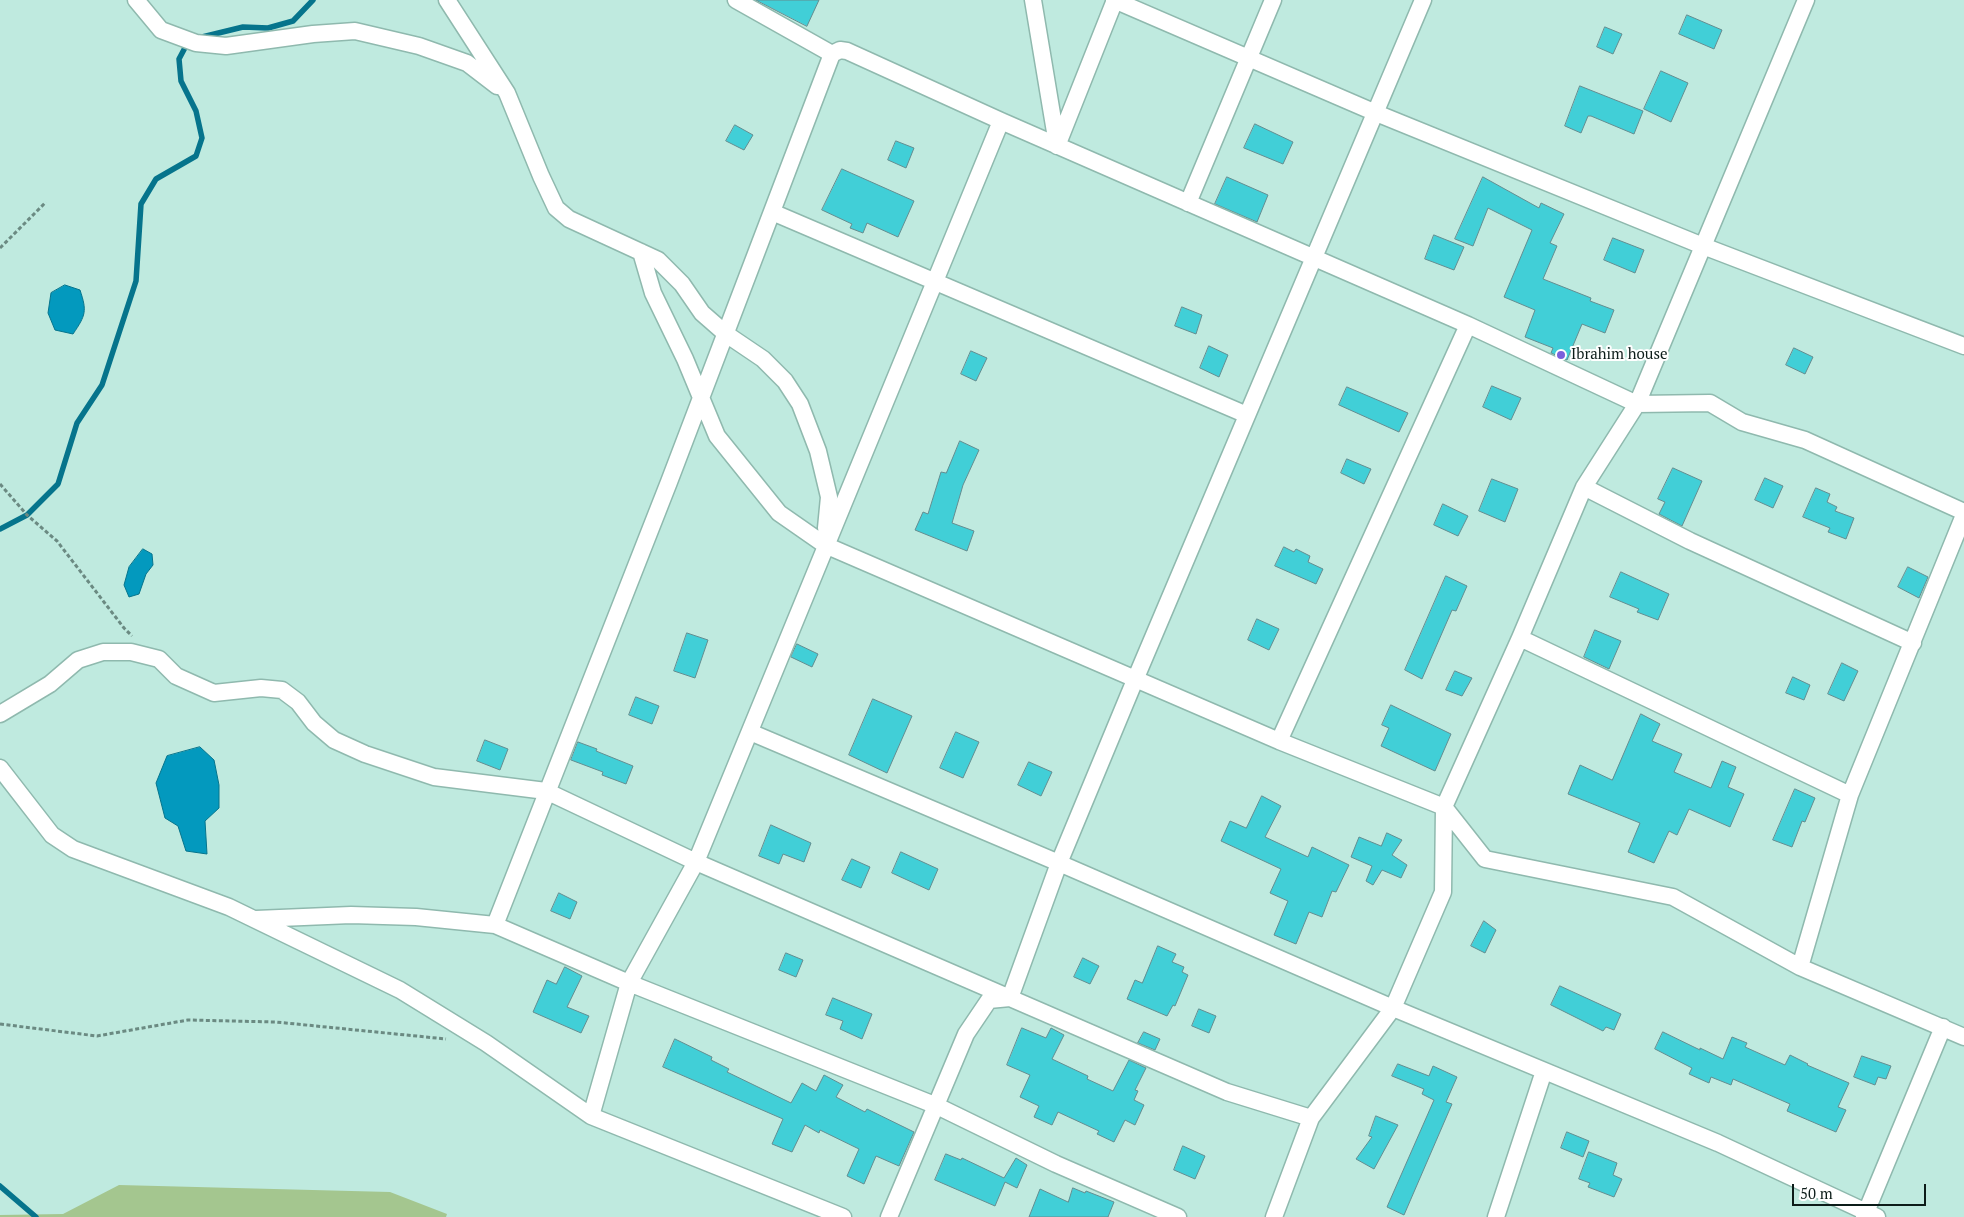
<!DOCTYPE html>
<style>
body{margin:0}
#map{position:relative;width:1964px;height:1217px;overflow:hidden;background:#bfeadf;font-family:"PT Serif",serif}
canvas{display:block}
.scale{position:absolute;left:1792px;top:1184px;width:134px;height:22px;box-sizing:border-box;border:2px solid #0c1c19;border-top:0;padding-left:6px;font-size:15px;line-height:18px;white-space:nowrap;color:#0c1c19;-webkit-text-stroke:4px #fff;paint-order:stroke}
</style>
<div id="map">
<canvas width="1964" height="1217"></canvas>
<div class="scale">50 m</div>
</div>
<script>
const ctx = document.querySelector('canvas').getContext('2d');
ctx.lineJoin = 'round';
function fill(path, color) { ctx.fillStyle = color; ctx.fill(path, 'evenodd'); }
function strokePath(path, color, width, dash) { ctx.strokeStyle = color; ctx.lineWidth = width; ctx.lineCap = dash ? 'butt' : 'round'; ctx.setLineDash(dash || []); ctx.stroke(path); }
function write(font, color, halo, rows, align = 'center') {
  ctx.font = font + ' "PT Serif",serif'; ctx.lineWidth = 4; ctx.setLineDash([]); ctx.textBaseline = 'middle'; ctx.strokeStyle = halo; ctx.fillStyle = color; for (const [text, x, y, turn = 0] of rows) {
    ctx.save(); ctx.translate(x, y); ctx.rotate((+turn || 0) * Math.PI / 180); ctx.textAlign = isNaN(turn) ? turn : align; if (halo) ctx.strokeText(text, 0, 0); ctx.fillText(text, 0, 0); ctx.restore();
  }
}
const green = new Path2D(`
 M 119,1185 L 390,1192 L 447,1214 L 446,1217 L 0,1217 L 0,1215 L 63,1214 Z`);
const water = new Path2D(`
 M 65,285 L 80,290 C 87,311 86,315 73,334 L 55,330 L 48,313 L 51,293 Z
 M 143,549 L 152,554 L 153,565 L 146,574 L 139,594 L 129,597 L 124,585 L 129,567 Z
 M 200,747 L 214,760 L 219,785 L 219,808 L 205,821 L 207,854 L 186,851 L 178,826 L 165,818 L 156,783 L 167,756 Z`);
const stream = new Path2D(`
 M 198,38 L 243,27 L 268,28 L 293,21 L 313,0
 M 0,529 L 27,515 L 58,484 L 77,423 L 102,385 L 136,281 L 141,204 L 156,179 L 196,156 L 202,138 L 196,111 L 181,81 L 179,59 L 188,42
 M 0,1186 L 36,1217`);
const building = new Path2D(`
 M 756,0 L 819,0 L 807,26 Z
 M 1687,15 L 1722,30 L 1714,49 L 1679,34 Z
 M 1605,27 L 1622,34 L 1613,54 L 1597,47 Z
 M 1661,71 L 1688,83 L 1671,122 L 1644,109 Z
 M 1580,86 L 1643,111 L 1634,134 L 1591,116 L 1588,116 L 1581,133 L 1565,126 Z
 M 1255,124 L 1293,142 L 1283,164 L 1244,148 Z
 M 735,125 L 753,135 L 744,150 L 726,141 Z
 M 896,141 L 914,148 L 906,168 L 888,160 Z
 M 842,169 L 914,201 L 898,237 L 867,223 L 863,233 L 850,228 L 852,224 L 822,210 Z
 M 1227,177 L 1268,195 L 1257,222 L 1215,204 Z
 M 1483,177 L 1539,208 L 1541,203 L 1564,214 L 1550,243 L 1557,246 L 1543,279 L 1591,298 L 1590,301 L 1614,310 L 1605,333 L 1582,324 L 1567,360 L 1551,353 L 1553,348 L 1525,337 L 1535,310 L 1504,297 L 1532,230 L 1488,208 L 1473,246 L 1455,239 Z
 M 1434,235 L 1464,247 L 1454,270 L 1425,259 Z
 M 1613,238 L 1644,250 L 1635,273 L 1604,260 Z
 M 1182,307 L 1202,315 L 1196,334 L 1175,326 Z
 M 1209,346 L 1228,355 L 1219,377 L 1200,368 Z
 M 1794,348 L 1813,357 L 1805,374 L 1786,365 Z
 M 971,351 L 987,358 L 976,381 L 961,374 Z
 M 1492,386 L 1521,398 L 1511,420 L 1483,407 Z
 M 1347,387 L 1408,413 L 1399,432 L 1339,405 Z
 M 960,441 L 979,450 L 963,485 L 952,523 L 974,531 L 967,551 L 915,530 L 923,512 L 928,514 L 941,472 L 946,473 Z
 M 1347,459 L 1371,469 L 1364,484 L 1341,473 Z
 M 1673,468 L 1702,481 L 1682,526 L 1659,514 L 1665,502 L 1658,499 Z
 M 1765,478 L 1783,486 L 1773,508 L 1755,500 Z
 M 1492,479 L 1518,489 L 1505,522 L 1479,511 Z
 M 1816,488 L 1830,494 L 1827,502 L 1837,507 L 1835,511 L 1854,518 L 1846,539 L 1828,532 L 1830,528 L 1803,517 Z
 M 1443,504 L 1468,516 L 1458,536 L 1434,525 Z
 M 1284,547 L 1294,552 L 1296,549 L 1310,556 L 1308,562 L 1323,569 L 1316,584 L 1275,566 Z
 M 1908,567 L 1928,577 L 1919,598 L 1898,587 Z
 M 1621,572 L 1669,594 L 1658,620 L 1637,612 L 1639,609 L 1610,597 Z
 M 1446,576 L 1467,586 L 1456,611 L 1452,610 L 1422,679 L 1405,670 Z
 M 1257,619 L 1279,629 L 1269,650 L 1248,640 Z
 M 1595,630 L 1621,641 L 1609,669 L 1584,657 Z
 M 687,633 L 708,640 L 695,678 L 674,671 Z
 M 797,644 L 818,654 L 812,667 L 791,657 Z
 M 1842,663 L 1858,671 L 1844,701 L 1828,694 Z
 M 1455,671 L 1472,678 L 1462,696 L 1446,690 Z
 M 1793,677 L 1810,685 L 1804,700 L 1786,693 Z
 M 636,697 L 659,706 L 652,724 L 629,715 Z
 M 873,699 L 912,716 L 887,773 L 849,755 Z
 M 1391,705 L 1451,734 L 1435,771 L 1381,746 L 1389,728 L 1382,725 Z
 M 1641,714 L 1660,724 L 1652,741 L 1682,754 L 1674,772 L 1711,788 L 1722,761 L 1736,767 L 1728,787 L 1744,794 L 1730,827 L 1689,809 L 1677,835 L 1669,831 L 1654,863 L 1628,852 L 1640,823 L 1568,794 L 1580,765 L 1612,780 Z
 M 956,732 L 979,742 L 963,778 L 940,768 Z
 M 485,740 L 508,749 L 500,770 L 477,761 Z
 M 578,742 L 597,749 L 596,751 L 633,766 L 626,784 L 602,775 L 603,772 L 571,760 Z
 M 1029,762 L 1052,772 L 1041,796 L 1018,785 Z
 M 1795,789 L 1815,798 L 1805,822 L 1802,821 L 1792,847 L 1773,840 Z
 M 1262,796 L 1281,806 L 1265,837 L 1308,857 L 1312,847 L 1349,865 L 1336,892 L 1332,891 L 1322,917 L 1309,912 L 1296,944 L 1274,935 L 1288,901 L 1270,893 L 1281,869 L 1221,841 L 1230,821 L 1246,828 Z
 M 771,825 L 811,843 L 804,862 L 783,854 L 779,864 L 759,856 Z
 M 1387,833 L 1402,840 L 1392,855 L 1407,865 L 1401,878 L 1382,870 L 1373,885 L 1366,881 L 1372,866 L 1351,857 L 1359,837 L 1381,846 Z
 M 901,852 L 938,869 L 929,890 L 892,873 Z
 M 852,859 L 870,867 L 861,888 L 842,880 Z
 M 559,893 L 577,902 L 570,919 L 551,911 Z
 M 1484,921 L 1496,930 L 1485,953 L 1471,946 Z
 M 1158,946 L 1176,954 L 1172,962 L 1184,967 L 1182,972 L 1188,975 L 1175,1006 L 1173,1005 L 1167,1016 L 1127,999 L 1135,980 L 1142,983 Z
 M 786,953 L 803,960 L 796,977 L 779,970 Z
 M 1083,958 L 1099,966 L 1090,984 L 1074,977 Z
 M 565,967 L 582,976 L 567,1007 L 589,1016 L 581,1033 L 533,1012 L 547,980 L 556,984 Z
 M 1560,986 L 1621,1014 L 1614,1030 L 1606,1027 L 1603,1031 L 1551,1005 Z
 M 833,998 L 872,1014 L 862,1039 L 840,1029 L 843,1021 L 826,1015 Z
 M 1199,1009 L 1216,1016 L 1209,1033 L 1192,1026 Z
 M 1022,1028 L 1046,1038 L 1051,1028 L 1064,1035 L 1052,1059 L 1088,1076 L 1087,1079 L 1113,1091 L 1129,1060 L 1146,1068 L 1135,1090 L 1138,1091 L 1134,1100 L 1144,1105 L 1135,1125 L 1125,1120 L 1114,1142 L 1097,1134 L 1099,1131 L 1058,1112 L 1052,1125 L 1034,1117 L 1039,1106 L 1020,1097 L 1030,1075 L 1007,1065 Z
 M 1144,1032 L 1160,1039 L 1155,1050 L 1138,1043 Z
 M 1663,1032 L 1700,1050 L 1700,1048 L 1723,1059 L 1732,1037 L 1747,1043 L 1745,1047 L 1785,1065 L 1790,1055 L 1808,1064 L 1807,1065 L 1849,1083 L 1838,1107 L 1846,1110 L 1836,1132 L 1787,1111 L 1790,1104 L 1733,1079 L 1731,1085 L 1711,1077 L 1709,1083 L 1689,1074 L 1692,1068 L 1655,1049 Z
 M 675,1039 L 712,1057 L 711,1060 L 729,1069 L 727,1072 L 791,1103 L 802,1083 L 816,1091 L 824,1075 L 843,1085 L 836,1097 L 865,1112 L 867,1109 L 914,1132 L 899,1166 L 876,1156 L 864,1184 L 847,1176 L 859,1149 L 820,1130 L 819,1133 L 805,1125 L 792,1152 L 772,1144 L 783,1119 L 663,1067 Z
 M 1862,1056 L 1891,1066 L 1886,1079 L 1878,1077 L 1875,1085 L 1854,1077 Z
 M 1398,1064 L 1429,1076 L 1433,1066 L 1457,1077 L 1446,1102 L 1452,1104 L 1404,1215 L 1387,1207 L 1434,1100 L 1422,1094 L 1424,1089 L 1392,1076 Z
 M 1376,1116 L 1398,1125 L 1374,1169 L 1356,1159 L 1372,1137 L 1369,1136 Z
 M 1567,1132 L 1589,1141 L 1583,1157 L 1561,1148 Z
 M 1183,1146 L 1205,1156 L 1195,1179 L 1174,1170 Z
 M 1589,1152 L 1617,1163 L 1613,1175 L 1622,1179 L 1614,1197 L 1588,1187 L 1590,1183 L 1579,1179 Z
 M 946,1154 L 961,1160 L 962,1158 L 1004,1178 L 1016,1158 L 1027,1165 L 1017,1188 L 1005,1182 L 995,1206 L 935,1180 Z
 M 1073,1188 L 1085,1193 L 1086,1191 L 1114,1202 L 1108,1217 L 1029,1217 L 1040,1189 L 1068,1202 Z`);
const path = new Path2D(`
 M 0,248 L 46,202
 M 0,484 L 27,515 L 57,541 L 124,628 L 132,636
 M 0,1024 L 97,1036 L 188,1020 L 276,1022 L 446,1039`);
const minor = new Path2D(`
 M 136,0 L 161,30 L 196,43 L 226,46 L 313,34 L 355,31 L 419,46 L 467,63 L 497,86
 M 447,0 L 507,93 L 541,176 L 556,208 L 569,219 L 658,260 L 682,284 L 702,313 L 726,334 L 763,359 L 785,381 L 800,404 L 818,451 L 829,497 L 826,528
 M 736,0 L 832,54
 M 1033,0 L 1057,144
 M 1114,0 L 1376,113 L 1703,246 L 1964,346
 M 1057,146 L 1115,0
 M 1188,203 L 1273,0
 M 772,212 L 1247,415
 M 641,252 L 653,293 L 685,359 L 717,436 L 779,513 L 825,545 L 1279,741 L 1444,807 L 1485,859 L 1673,897 L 1800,967 L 1964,1037
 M 1584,487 L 1690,541 L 1913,643
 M 1520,638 L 1850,795
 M 0,714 L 50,684 L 78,660 L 103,652 L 131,652 L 159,659 L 176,676 L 214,693 L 261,688 L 282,690 L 298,702 L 314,723 L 334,740 L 365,754 L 434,777 L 546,791 L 696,862 L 1227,1092 L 1311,1118
 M 750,732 L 1059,863 L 1393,1008 L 1718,1143 L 1877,1217
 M 1279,741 L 1468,325
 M 0,768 L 52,835 L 73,849 L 229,907 L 400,990 L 486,1043 L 591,1116 L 843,1217
 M 256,919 L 351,915 L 416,917 L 495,925
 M 1800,967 L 1850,795 L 1964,515
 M 591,1116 L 629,983 L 696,862 L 1001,121
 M 889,1217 L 966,1034 L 989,1000 L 1010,998 L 1059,863 L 1135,680 L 1423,0
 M 1178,1217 L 1056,1164 L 937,1106 L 629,983 L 495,925 L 669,482 L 832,54 L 840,50 L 847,51 L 1001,121 L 1468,325 L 1637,404 L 1710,403 L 1742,422 L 1805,440 L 1964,512
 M 1274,1217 L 1311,1118 L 1393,1008 L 1443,892 L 1444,807 L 1520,638 L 1584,487 L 1637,404 L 1806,0
 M 1496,1217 L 1544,1071
 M 1864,1217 L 1943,1027`);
const markers = [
 [1561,355,5,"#7b60db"]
];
const poiNames = [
 ["Ibrahim house",1571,355]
];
fill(green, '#a4c68f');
fill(water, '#0399be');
strokePath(water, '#06748c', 1);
strokePath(stream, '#06748c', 5.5);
fill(building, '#41cfd7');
strokePath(building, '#638d90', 1);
strokePath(minor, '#8fb9ae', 19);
strokePath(path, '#6b8a82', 3, [4, 2.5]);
strokePath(minor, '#fff', 16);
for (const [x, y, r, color] of markers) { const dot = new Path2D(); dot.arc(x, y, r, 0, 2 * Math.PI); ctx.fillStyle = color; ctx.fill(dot); strokePath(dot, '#fff', 2); }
write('15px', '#0c1c19', '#fff', poiNames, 'left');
</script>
